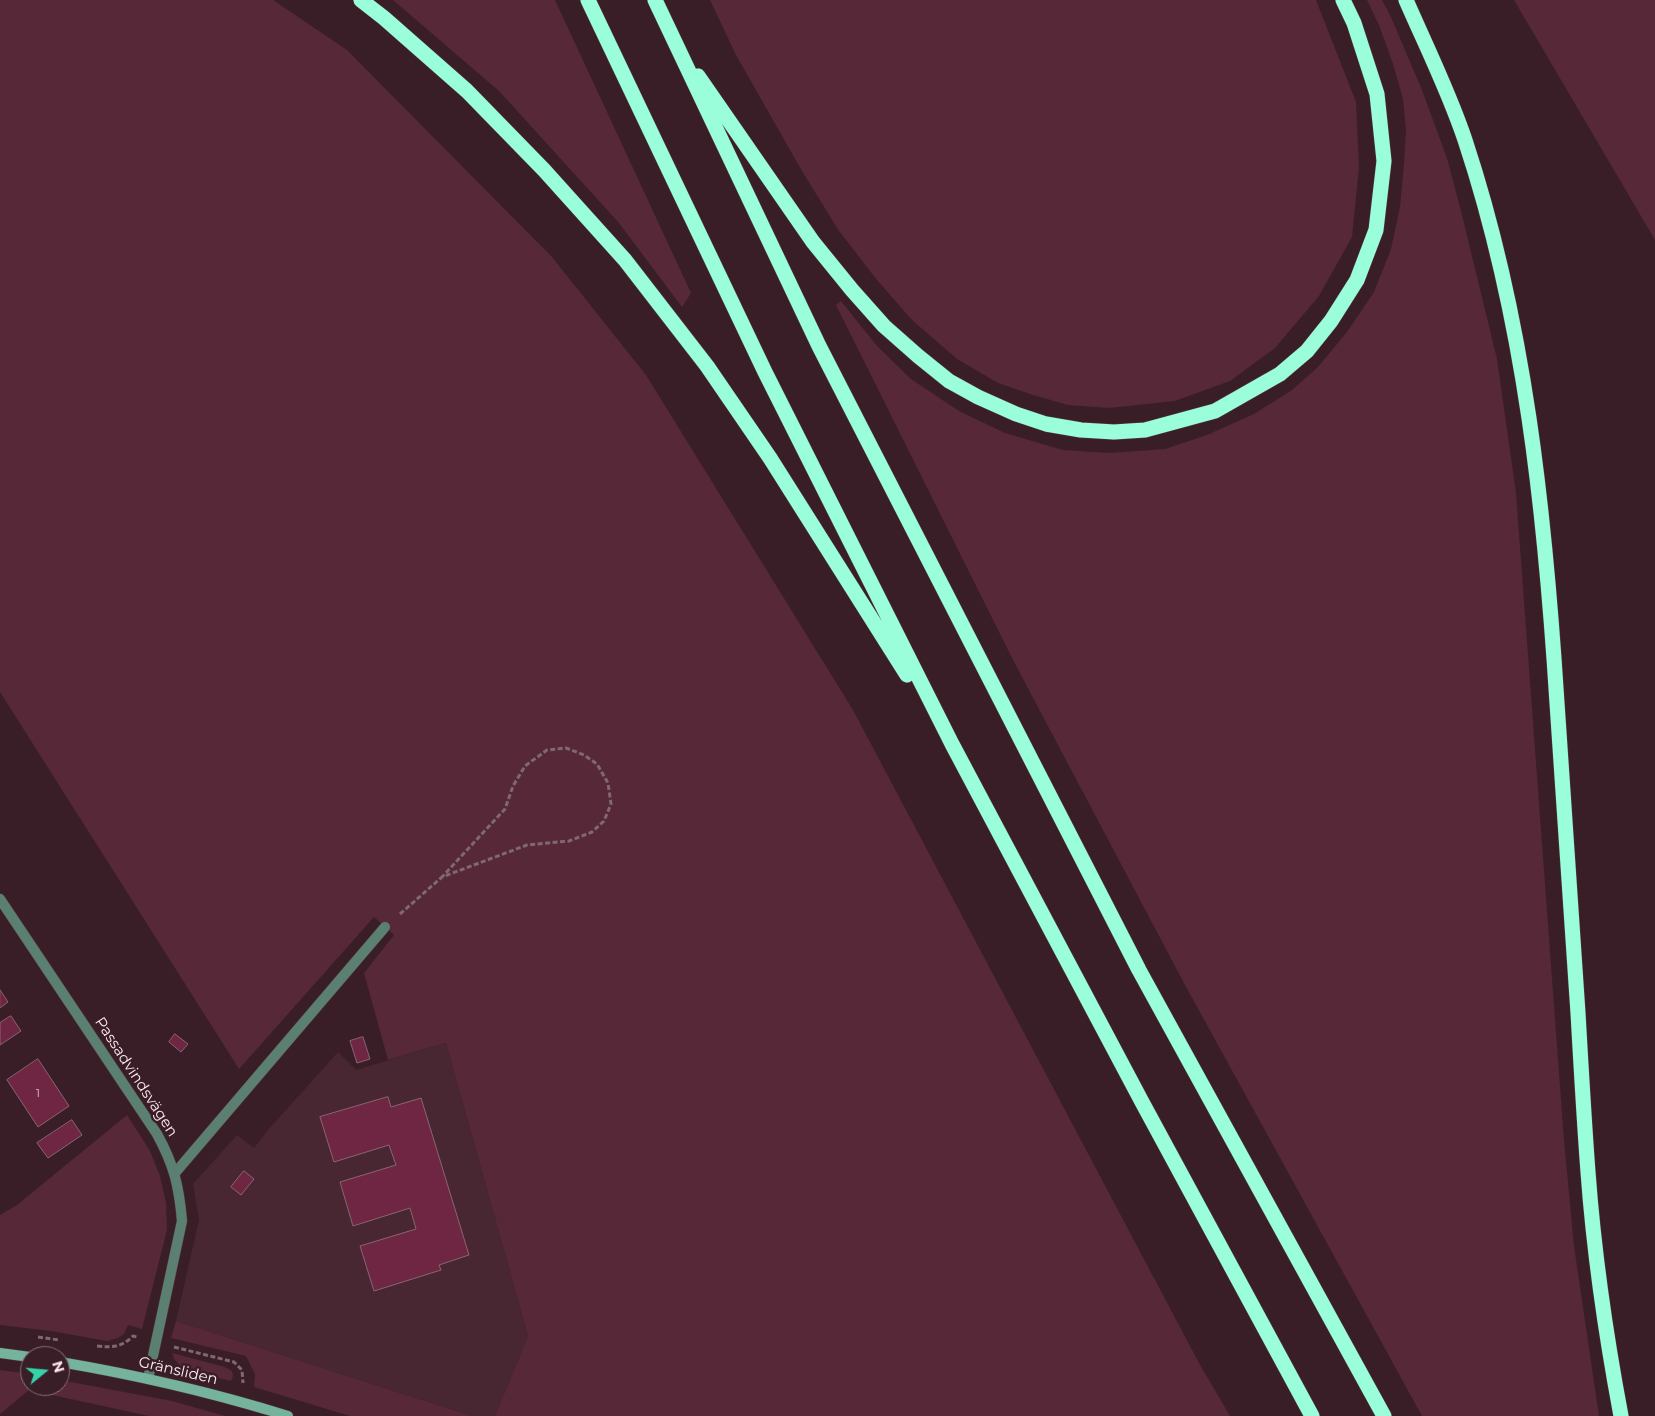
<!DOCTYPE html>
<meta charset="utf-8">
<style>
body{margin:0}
#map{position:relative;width:1655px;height:1416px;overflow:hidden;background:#391e27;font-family:Montserrat,sans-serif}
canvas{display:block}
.north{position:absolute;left:20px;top:1346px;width:50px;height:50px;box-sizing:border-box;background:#391e27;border:1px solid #877077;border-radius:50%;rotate:73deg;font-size:14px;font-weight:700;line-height:20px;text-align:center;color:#fdeaef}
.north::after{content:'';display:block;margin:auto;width:18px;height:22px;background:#34d4a8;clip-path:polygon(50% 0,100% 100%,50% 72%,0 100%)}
</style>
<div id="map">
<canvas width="1655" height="1416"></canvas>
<div class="north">N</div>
</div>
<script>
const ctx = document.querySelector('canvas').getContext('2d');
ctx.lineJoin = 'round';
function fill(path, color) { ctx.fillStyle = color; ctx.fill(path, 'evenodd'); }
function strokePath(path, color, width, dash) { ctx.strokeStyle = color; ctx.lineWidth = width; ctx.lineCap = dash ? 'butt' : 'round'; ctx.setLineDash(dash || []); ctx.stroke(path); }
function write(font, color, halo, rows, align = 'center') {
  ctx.font = font + ' Montserrat,sans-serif'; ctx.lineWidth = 5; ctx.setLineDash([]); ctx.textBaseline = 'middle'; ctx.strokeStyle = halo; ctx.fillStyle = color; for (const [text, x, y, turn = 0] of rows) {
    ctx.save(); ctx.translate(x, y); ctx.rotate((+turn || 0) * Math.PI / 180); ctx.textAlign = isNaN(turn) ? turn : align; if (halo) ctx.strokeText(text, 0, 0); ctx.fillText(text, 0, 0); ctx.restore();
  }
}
const built = new Path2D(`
 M 446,1043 L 528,1336 L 495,1416 L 472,1416 L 176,1321 L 199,1220 L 193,1184 L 237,1135 L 254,1148 L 269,1129 L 338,1052 L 356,1070 Z`);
const green = new Path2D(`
 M 0,0 L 273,0 L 347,50 L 552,257 L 646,375 L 853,710 L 1199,1363 L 1230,1416 L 495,1416 L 528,1336 L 446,1043 L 388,1060 L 364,973 L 394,935 L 374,917 L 239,1069 L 0,692 Z
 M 393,0 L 555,0 L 691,293 L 682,307 L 619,223 L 499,91 Z
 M 710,0 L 1316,0 L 1356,102 L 1359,167 L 1352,237 L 1319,296 L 1275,348 L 1230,381 L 1175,401 L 1109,408 L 1068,405 L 1033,395 L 998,383 L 957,359 L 912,320 L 877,280 L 839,231 L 802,171 L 736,55 Z
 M 1367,0 L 1382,0 L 1391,17 L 1422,90 L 1447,158 L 1461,211 L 1497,359 L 1516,493 L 1564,1140 L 1574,1246 L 1599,1416 L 1422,1416 L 1185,985 L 1013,660 L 836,305 L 841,301 L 877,346 L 911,379 L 959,411 L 1005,433 L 1063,450 L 1110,453 L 1165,449 L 1207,435 L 1254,414 L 1292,390 L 1318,367 L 1347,332 L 1374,292 L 1391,249 L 1400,207 L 1404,163 L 1406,130 L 1403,99 L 1393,64 L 1379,25 Z
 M 1514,0 L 1655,0 L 1655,240 Z
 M 127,1115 L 150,1151 L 160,1176 L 166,1203 L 167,1230 L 142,1329 L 128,1325 L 124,1334 L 118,1338 L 107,1341 L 51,1331 L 0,1325 L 0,1215 L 17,1205 Z
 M 176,1321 L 472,1416 L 350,1416 L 254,1387 L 255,1374 L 246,1356 L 171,1338 Z
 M 172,1353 L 225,1367 L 232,1371 L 233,1376 L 231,1381 L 184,1370 L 174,1359 Z
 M 0,1370 L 30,1374 L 30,1386 L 60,1386 L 60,1380 L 172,1401 L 225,1416 L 149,1416 L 29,1390 L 0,1414 Z`);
const building = new Path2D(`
 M 0,990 L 8,1002 L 0,1008 Z
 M 11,1016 L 21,1031 L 0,1045 L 0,1023 Z
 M 175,1034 L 188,1044 L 181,1052 L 169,1042 Z
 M 363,1037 L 370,1059 L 357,1063 L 350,1041 Z
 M 38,1059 L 69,1106 L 38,1127 L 7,1080 Z
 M 388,1097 L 391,1107 L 421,1098 L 469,1255 L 439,1265 L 441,1270 L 374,1291 L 360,1246 L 416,1229 L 410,1208 L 353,1226 L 340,1182 L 396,1165 L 389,1145 L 334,1162 L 320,1117 Z
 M 72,1120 L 82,1135 L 48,1158 L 37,1143 Z
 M 244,1171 L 254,1179 L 241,1195 L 231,1187 Z`);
const path = new Path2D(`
 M 400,914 L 442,877 L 527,845 L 569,841 L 592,832 L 604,821 L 611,804 L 608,783 L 597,764 L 584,755 L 566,748 L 547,750 L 525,766 L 513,786 L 505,809 L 442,877
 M 38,1337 L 59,1340
 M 97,1346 C 112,1348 122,1347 133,1336 L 137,1337
 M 174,1347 L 234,1362 L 242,1370 L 243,1383`);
const lane = new Path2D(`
 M 175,1173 L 385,927`);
const street = new Path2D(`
 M 0,899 L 157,1134 C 174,1165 179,1186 182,1221 L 148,1379`);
const secondary = new Path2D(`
 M 0,1353 L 30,1357
 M 60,1362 C 137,1375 214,1393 288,1416`);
const highway = new Path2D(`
 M 361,0 L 384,18 L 467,91 L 544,170 L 625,260 L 707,366 L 770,458 L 907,675
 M 588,0 L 765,372 L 952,744 L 1142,1102 L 1312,1416
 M 655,0 L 819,346 L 1139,970 L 1384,1416
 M 1406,0 C 1426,46 1449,92 1465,140 C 1525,321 1545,513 1557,703 C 1564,806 1571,910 1578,1013 C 1581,1066 1584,1119 1588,1172 C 1594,1254 1606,1336 1621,1416
 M 698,76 L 813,242 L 852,290 L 884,326 L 918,356 L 949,381 L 978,397 L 1016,414 L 1046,424 L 1081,430 L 1114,432 L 1145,430 L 1215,411 L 1280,374 L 1307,351 L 1331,321 L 1357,280 L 1376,230 L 1384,161 L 1377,94 L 1354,23 L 1343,0`);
const numberNames = [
 ["1",38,1093]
];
const streetNames = [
 ["Passadvindsvägen",136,1077,57],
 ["Gränsliden",178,1371,13]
];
fill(built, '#482732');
fill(green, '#562838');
fill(building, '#6f2642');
strokePath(building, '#876670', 1);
strokePath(lane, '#543b43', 11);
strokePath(street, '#543b43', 11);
strokePath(secondary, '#543b43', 11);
strokePath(highway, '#543b43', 16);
strokePath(path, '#80686f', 3, [5, 2.5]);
strokePath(lane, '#5b8072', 10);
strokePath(street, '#5b8072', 10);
strokePath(secondary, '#75b39c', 10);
strokePath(highway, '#9afedb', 15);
write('12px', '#dab9c4', null, numberNames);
write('15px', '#fdeaef', '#391e27', streetNames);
</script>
